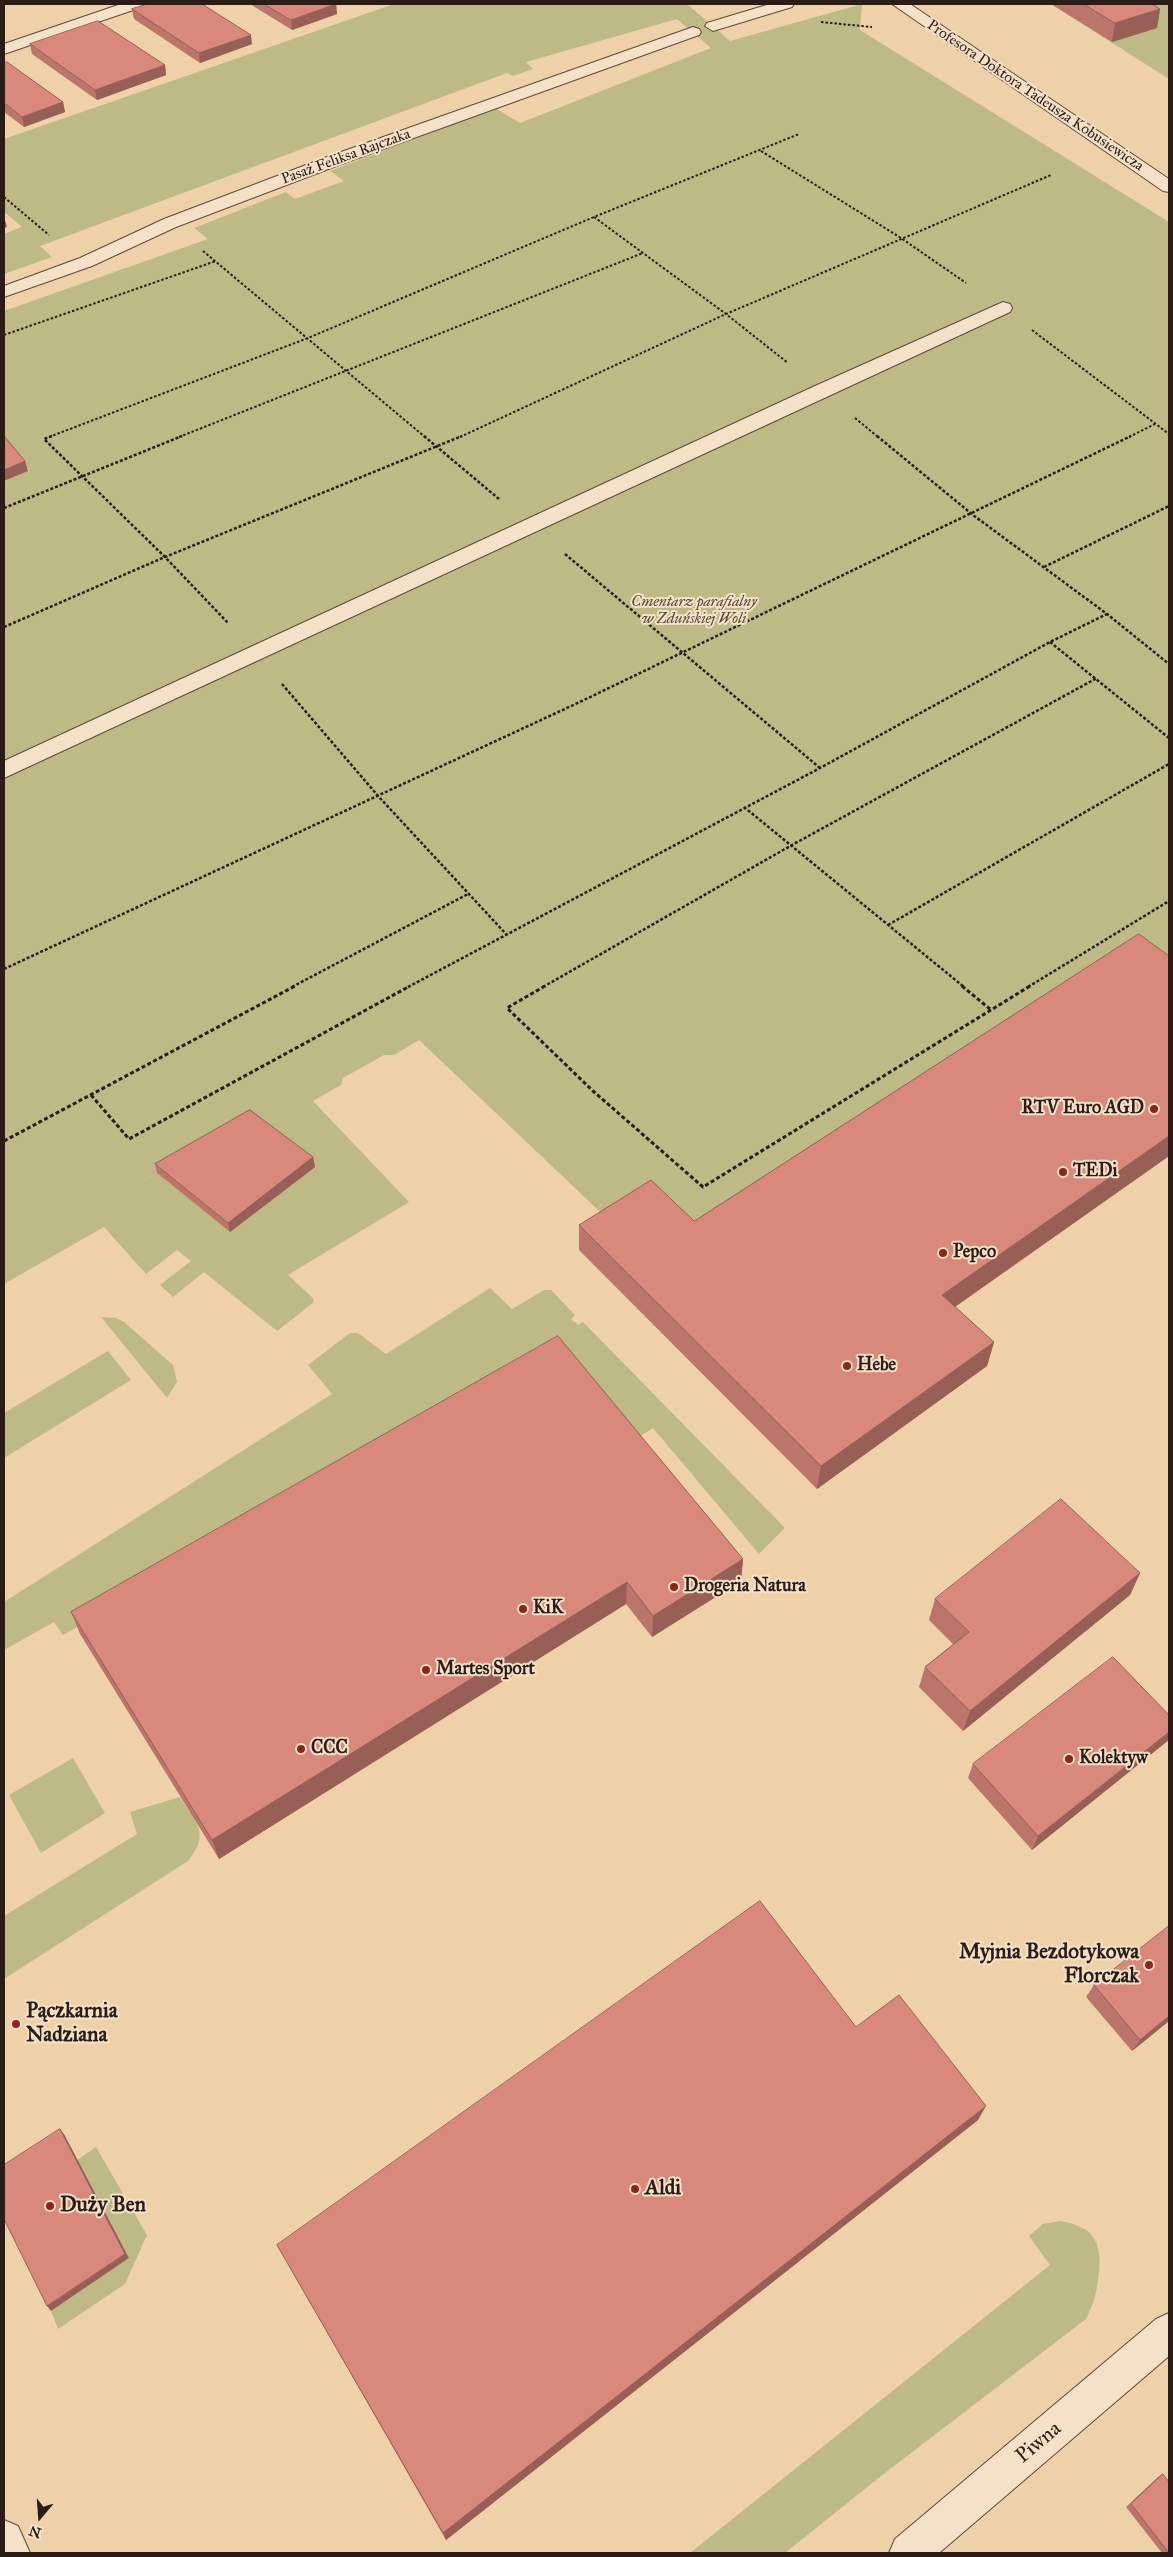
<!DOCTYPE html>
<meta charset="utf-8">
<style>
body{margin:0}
#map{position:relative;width:1173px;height:2557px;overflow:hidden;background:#efd1a9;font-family:"IM FELL Great Primer",serif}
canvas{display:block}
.frame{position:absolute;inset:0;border:5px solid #2b1c17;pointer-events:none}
.north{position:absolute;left:15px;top:2492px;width:50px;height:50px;-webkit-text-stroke:4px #f5e1c7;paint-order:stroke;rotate:198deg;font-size:14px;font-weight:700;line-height:20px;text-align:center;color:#2b1c17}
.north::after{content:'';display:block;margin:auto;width:18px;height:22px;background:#2b1c17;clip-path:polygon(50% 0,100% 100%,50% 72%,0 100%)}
</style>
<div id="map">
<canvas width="1173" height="2557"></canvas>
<div class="frame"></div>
<div class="north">N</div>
</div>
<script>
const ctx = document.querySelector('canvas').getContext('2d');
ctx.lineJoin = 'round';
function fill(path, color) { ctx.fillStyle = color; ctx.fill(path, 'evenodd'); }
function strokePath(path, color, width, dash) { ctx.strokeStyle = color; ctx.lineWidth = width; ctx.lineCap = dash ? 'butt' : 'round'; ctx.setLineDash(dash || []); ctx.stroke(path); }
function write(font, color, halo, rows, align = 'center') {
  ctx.font = font + ' "IM FELL Great Primer",serif'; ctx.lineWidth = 4; ctx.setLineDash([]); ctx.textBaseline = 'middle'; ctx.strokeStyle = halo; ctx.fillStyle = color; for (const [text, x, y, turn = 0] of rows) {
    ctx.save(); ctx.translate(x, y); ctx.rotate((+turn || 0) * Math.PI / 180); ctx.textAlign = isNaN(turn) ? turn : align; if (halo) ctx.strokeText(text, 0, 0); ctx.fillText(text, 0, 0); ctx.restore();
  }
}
const green = new Path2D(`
 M 394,4 L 687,4 L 730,41 L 862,4 L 860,30 L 1169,222 L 1169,989 L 692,1246 L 616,1227 L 419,1040 L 394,1055 L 384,1055 L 343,1078 L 341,1085 L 313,1101 L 409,1202 L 288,1275 L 314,1299 L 313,1303 L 277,1331 L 204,1272 L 173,1297 L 160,1285 L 191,1261 L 177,1250 L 146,1274 L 104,1227 L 4,1284 L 4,481 L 29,470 L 4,442 L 4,311 L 208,239 L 194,228 L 286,192 L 295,199 L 344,181 L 330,171 L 495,108 L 520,123 L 711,48 L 677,19 L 526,62 L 533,69 L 513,76 L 507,73 L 40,246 L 52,257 L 4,274 L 4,234 L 22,227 L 4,212 L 4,139 ZM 252,1119 L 230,1232 L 157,1173 L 116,1196 Z
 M 1051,4 L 1169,4 L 1169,79 Z
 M 490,1288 L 512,1309 L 544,1290 L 551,1290 L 575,1315 L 571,1319 L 578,1325 L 583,1322 L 785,1528 L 759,1554 L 653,1428 L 639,1437 L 566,1351 L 63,1635 L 54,1622 L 4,1650 L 4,1602 L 332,1394 L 308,1365 L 350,1333 L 358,1333 L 386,1354 Z
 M 101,1317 L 116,1318 L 124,1322 L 173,1365 L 177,1382 L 167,1398 Z
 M 108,1351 L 131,1380 L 4,1458 L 4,1413 Z
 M 73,1758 L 105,1813 L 41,1853 L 9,1795 Z
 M 180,1797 C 196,1823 211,1833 188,1861 L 4,1979 L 4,1916 L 137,1834 L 130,1812 Z
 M 96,2147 L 147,2235 L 125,2284 L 58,2329 L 51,2311 L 129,2258 L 77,2160 Z
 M 1060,2221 C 1091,2226 1102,2239 1099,2271 C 1097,2291 1095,2301 1086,2319 L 881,2476 L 785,2553 L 690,2553 L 1050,2265 L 1029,2236 L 1043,2224 Z`);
const pathFar2 = new Path2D(`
 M 821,22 L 872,27
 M 761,151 L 901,238 L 966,283
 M 4,197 L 49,235
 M 594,217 L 726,314 L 788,363
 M 203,251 L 425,437
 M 1032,330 L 1169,434
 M 4,335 L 216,261
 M 855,418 L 878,437
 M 49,437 L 308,338 L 594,217 L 799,134
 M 179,437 L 643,253
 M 460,437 L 726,314 L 1051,175
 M 1129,437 L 1155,424`);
const pathFar1 = new Path2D(`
 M 52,436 L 44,439 L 165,557 L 228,623
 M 424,436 L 499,499
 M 877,436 L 973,515 L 1107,614 L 1169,664
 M 4,508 L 182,436
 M 565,554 L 820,768
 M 1044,567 L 1169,506
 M 4,627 L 165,557 L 462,436
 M 1050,642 L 1169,738
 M 282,684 L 379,797 L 506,934
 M 744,807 L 964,987
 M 888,925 L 1169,764
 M 4,969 L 582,701 L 1131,436
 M 292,987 L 468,894
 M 408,987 L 820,768 L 1050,642 L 1107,614
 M 543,987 L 792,845 L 1097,678
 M 1028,987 L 1169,901`);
const path = new Path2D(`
 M 545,986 L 507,1008 L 593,1091 L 703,1187 L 1030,986
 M 962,986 L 990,1009
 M 91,1095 L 129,1139 L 410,986
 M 4,1141 L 295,986`);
const service = new Path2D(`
 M 693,27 L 699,29 L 701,32 L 699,35 L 339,165 L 176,227 L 92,266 L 4,297 L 4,286 L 80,258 L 164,219 L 327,157 Z
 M 1003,302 L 1010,304 L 1012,308 L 1010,312 L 4,778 L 4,761 L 815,386 Z`);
const pedestrian = new Path2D(`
 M 770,4 L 794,4 L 792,7 L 713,31 L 705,26 L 707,23 Z`);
const minor = new Path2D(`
 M 121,4 L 144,4 L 142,7 L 4,54 L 4,44 Z
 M 892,4 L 910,4 L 1169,179 L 1169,192 L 1163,191 Z
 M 1169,2313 L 1169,2356 L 939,2553 L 889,2553 L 895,2539 L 1156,2319 Z`);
const tertiary = new Path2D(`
 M 4,2520 L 18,2526 L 30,2553 L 4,2553 Z`);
const wall = new Path2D(`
 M 250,4 L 336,4 L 337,14 L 292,30 Z
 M 1051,4 L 1152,4 L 1160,9 L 1157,28 L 1112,42 Z
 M 132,9 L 252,44 L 200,63 L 134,19 Z
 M 30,44 L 165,65 L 166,75 L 97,100 L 32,54 Z
 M 4,63 L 63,102 L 65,112 L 24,127 L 4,112 Z
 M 1169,1156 L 955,1307 L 994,1342 L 987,1366 L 817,1489 L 579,1250 L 579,1225 L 694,1221 Z
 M 313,1157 L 315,1167 L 230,1232 L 157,1173 L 155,1164 Z
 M 743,1559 L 741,1581 L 652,1637 L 626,1604 L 219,1859 L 80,1634 L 71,1612 Z
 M 1140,1573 L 1130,1595 L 963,1731 L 919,1687 L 925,1667 L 953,1644 L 929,1620 L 935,1599 Z
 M 1169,1715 L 1032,1850 L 968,1778 L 973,1764 Z
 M 1094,1985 L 1169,2021 L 1132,2051 L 1086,1997 Z
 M 856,2027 L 978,2120 L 446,2540 L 277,2245 Z
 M 1163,2474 L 1169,2553 L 1162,2553 L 1126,2507 L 1158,2477 Z`);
const shadedWall = new Path2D(`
 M 336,4 L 337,14 L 292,30 L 291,20 Z
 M 1160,9 L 1157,28 L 1112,42 L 1115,23 Z
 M 251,35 L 252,44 L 200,63 L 199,53 Z
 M 165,65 L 166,75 L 97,100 L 95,90 Z
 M 63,102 L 65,112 L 24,127 L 22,117 Z
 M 4,217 L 7,227 L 4,228 Z
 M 25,461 L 28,471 L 4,481 L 4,470 Z
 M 1169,1136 L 1169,1156 L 936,1320 L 942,1295 Z
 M 313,1157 L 315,1167 L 230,1232 L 228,1223 Z
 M 994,1342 L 987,1366 L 817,1489 L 821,1466 Z
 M 743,1559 L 741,1581 L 652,1637 L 653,1616 Z
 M 1140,1573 L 1130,1595 L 963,1731 L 970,1711 Z
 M 627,1582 L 626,1604 L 219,1859 L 212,1840 Z
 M 1169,1732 L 1169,1740 L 1032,1850 L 1038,1836 Z
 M 1169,2016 L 1169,2021 L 1132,2051 L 1140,2040 Z
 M 986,2106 L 978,2120 L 446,2540 L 443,2533 Z
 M 60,2129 L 64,2134 L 129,2258 L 51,2311 L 47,2306 Z`);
const building = new Path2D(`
 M 148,4 L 202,4 L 251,35 L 199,53 L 132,9 Z
 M 264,4 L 336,4 L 291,20 Z
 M 1084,4 L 1152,4 L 1160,9 L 1115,23 Z
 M 98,21 L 165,65 L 95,90 L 30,44 Z
 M 7,62 L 63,102 L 22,117 L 4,103 L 4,63 Z
 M 4,436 L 25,461 L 4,470 Z
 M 1139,934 L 1169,956 L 1169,1136 L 942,1295 L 994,1342 L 821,1466 L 579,1225 L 651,1180 L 694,1221 Z
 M 250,1110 L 313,1157 L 228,1223 L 155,1164 Z
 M 558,1336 L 743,1559 L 653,1616 L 627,1582 L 212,1840 L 71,1612 Z
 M 1061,1499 L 1140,1573 L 970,1711 L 925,1667 L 969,1632 L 935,1599 Z
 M 1113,1657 L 1169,1715 L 1169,1732 L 1038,1836 L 973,1764 Z
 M 760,1901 L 856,2027 L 899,1995 L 986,2106 L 443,2533 L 277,2245 Z
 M 1169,1926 L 1169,2016 L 1140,2040 L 1094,1985 Z
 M 60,2129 L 125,2254 L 47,2306 L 4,2219 L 4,2165 Z
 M 1163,2474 L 1169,2482 L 1169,2553 L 1131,2504 Z`);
const markers = [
 [1154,1109,5,"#8f2418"],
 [1063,1172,5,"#8f2418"],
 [943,1253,5,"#8f2418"],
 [847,1366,5,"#8f2418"],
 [674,1587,5,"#8f2418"],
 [523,1609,5,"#8f2418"],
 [426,1670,5,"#8f2418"],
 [301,1749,5,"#8f2418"],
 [1069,1759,5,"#8f2418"],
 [1149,1965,5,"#8f2418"],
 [16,2024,5,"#8f2418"],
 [635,2189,5,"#8f2418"],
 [50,2206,5,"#8f2418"]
];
const farStreetnames = [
 ["Profesora Doktora Tadeusza Kobusiewicza",1035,96,34],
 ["Pasaż Feliksa Rajczaka",346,157,-20]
];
const farParknames = [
 ["Cmentarz parafialny",694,602],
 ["w Zduńskiej Woli",694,619]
];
const poiNames = [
 ["RTV Euro AGD",1144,1109,"right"],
 ["TEDi",1073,1172],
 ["Pepco",953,1253],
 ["Hebe",857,1366],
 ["Drogeria Natura",684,1587],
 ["KiK",533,1609],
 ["Martes Sport",436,1670],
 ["CCC",311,1749],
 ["Kolektyw",1079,1759]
];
const nearPoinames = [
 ["Myjnia Bezdotykowa",1139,1953,"right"],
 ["Florczak",1139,1977,"right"],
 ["Pączkarnia",26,2012],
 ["Nadziana",26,2036],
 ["Aldi",645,2189],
 ["Duży Ben",60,2206]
];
const nearStreetnames = [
 ["Piwna",1039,2443,-40]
];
fill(green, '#beba85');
strokePath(service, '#5c493c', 2);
strokePath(pedestrian, '#5c493c', 2);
strokePath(minor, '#5c493c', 2);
strokePath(tertiary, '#5c493c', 2);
strokePath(pathFar2, '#2b1c17', 2, [2.5, 2]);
strokePath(pathFar1, '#2b1c17', 2.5, [3, 2]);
strokePath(path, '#2b1c17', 3, [4, 2.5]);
fill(service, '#f5e1c7');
fill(pedestrian, '#f5e1c7');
fill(minor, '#f5e1c7');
fill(tertiary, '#f5e1c7');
fill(wall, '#bb756b');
fill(shadedWall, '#985f57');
fill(building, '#d9887c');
strokePath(building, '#985f57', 1);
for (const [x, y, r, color] of markers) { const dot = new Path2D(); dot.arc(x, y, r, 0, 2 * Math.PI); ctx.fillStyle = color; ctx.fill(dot); strokePath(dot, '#f5e1c7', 2); }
write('15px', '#2b1c17', '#f5e1c7', farStreetnames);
write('italic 15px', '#574b38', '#f5e1c7', farParknames);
write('bold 18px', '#2b1c17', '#f5e1c7', poiNames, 'left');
write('bold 21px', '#2b1c17', '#f5e1c7', nearPoinames, 'left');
write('21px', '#2b1c17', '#f5e1c7', nearStreetnames);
</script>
